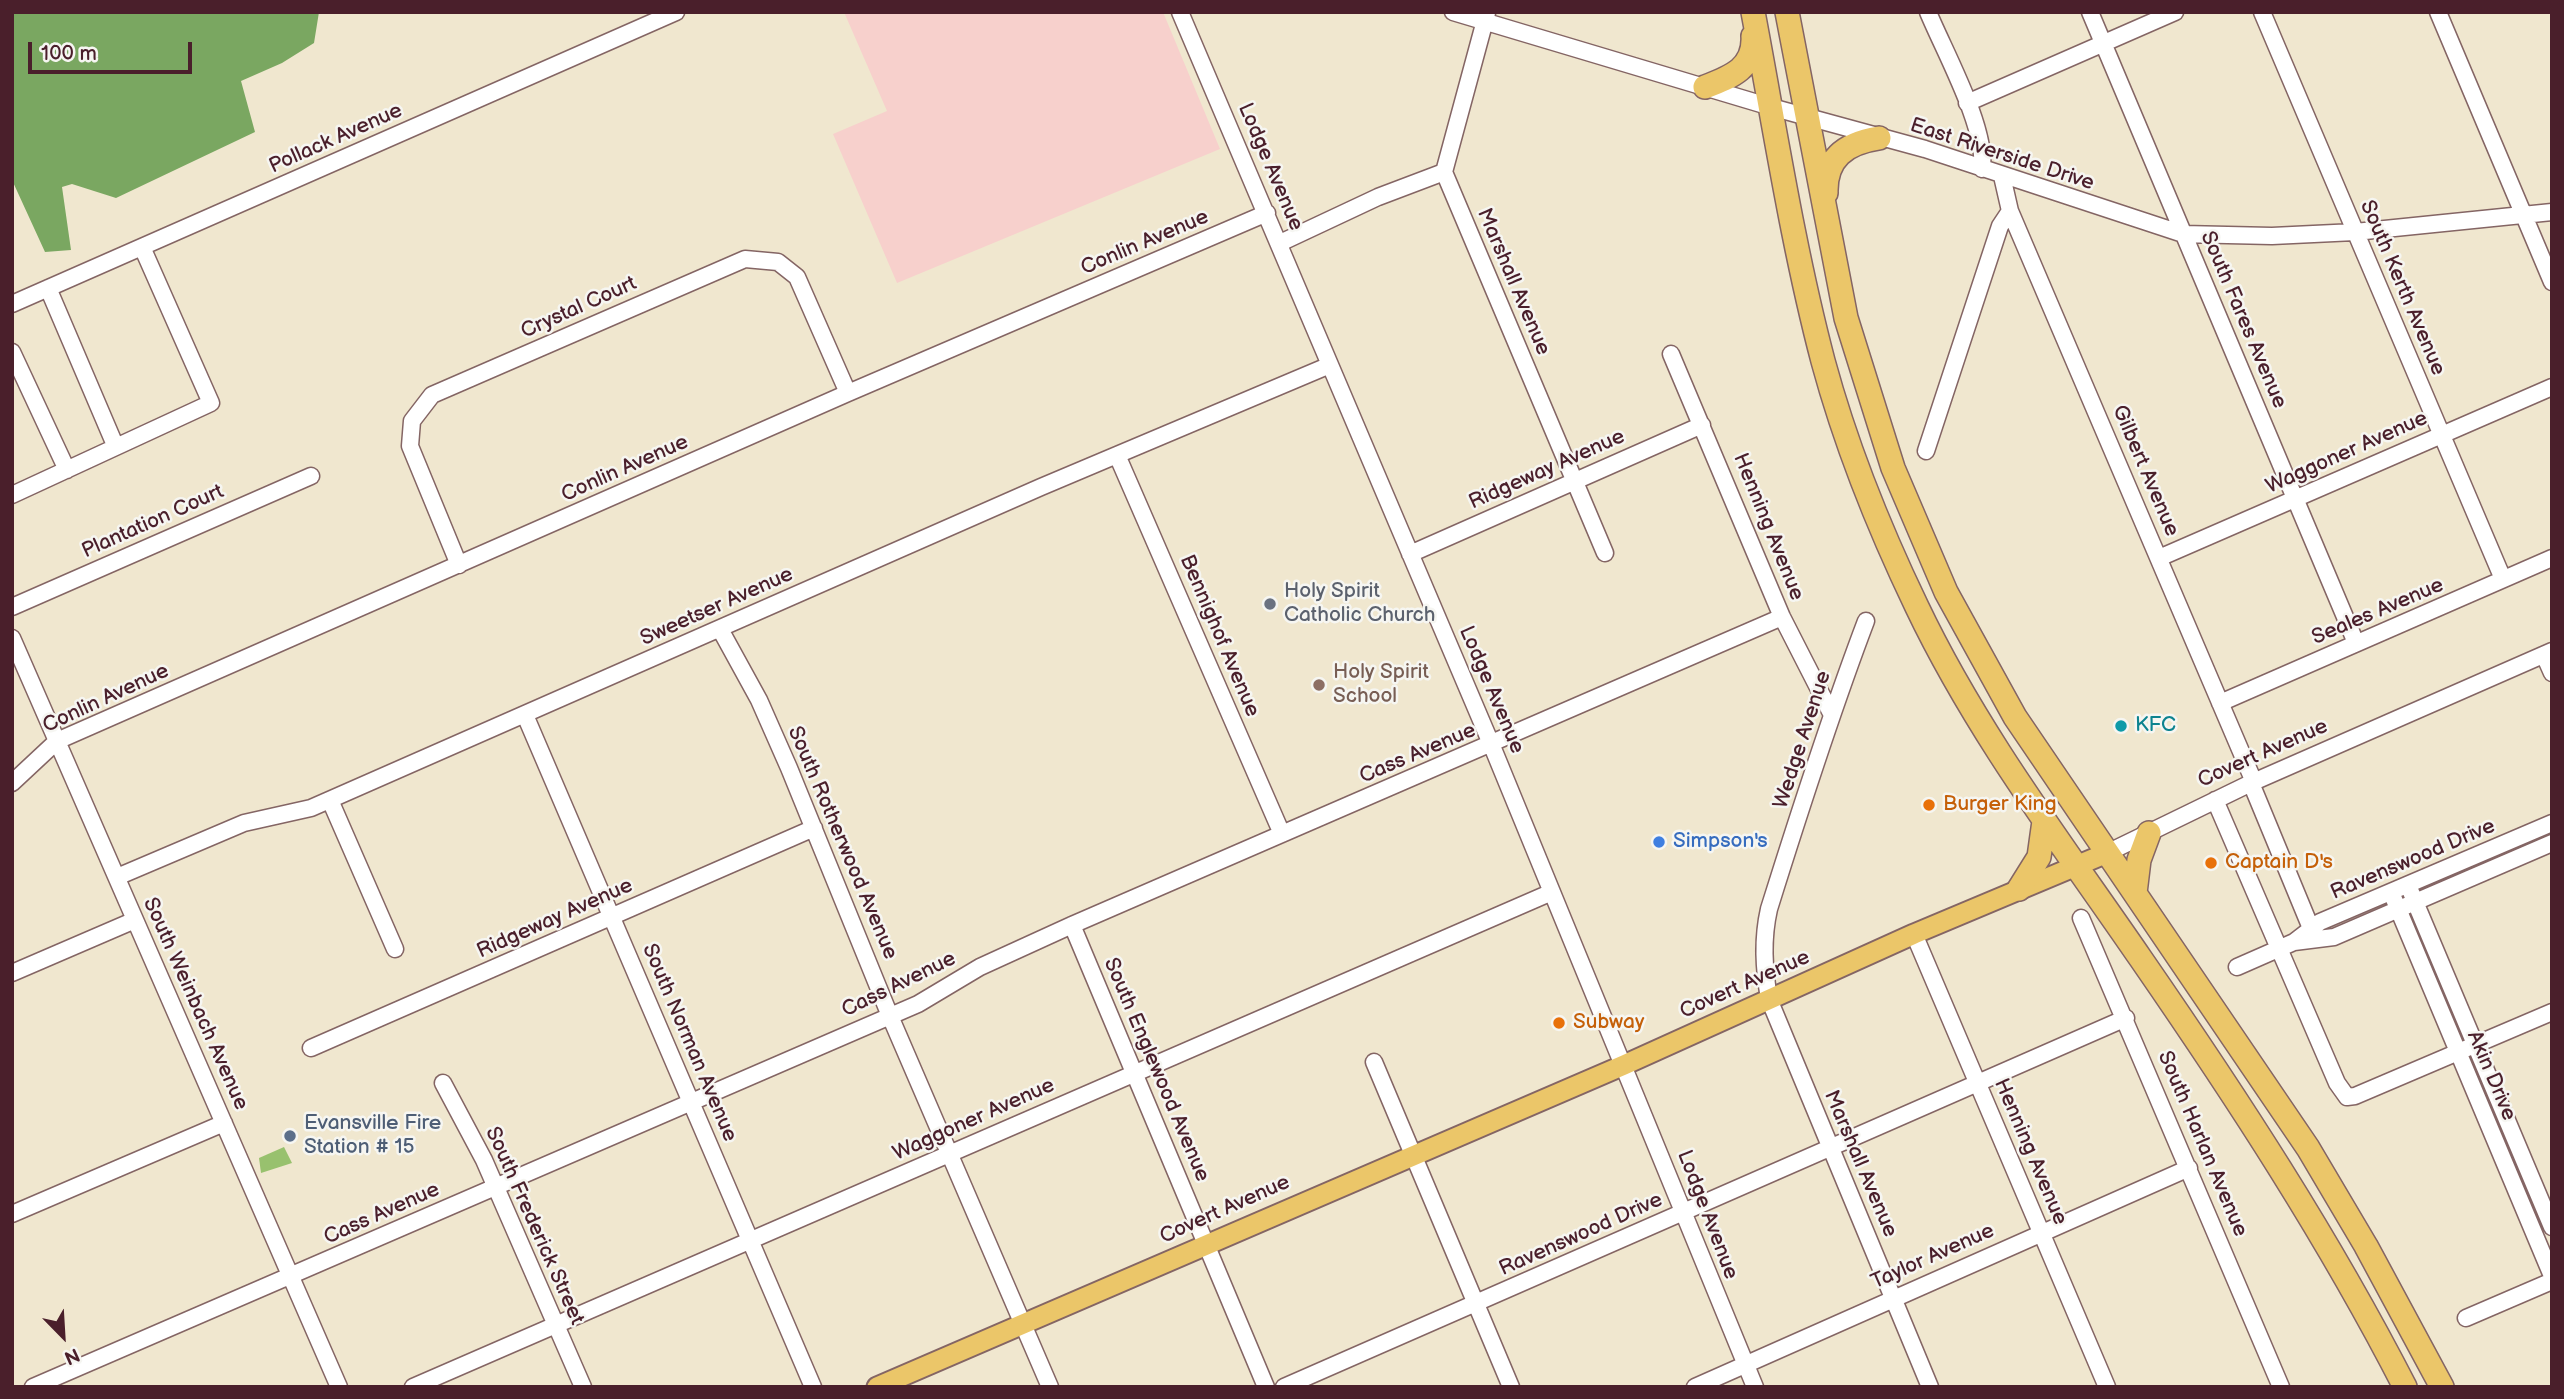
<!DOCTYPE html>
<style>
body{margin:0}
#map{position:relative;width:2564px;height:1399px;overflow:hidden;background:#f0e7cf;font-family:"Balsamiq Sans",sans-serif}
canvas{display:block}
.frame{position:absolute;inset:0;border:14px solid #4a1f2b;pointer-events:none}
.north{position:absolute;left:28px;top:1301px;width:70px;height:70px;-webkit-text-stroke:5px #f6f6f2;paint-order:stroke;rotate:156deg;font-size:19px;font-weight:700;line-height:28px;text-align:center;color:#4a1f2b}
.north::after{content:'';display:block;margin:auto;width:24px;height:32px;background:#4a1f2b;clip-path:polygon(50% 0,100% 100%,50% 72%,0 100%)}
.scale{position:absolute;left:28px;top:42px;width:164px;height:32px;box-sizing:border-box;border:4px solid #4a1f2b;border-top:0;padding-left:9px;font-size:21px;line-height:24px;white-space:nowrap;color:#4a1f2b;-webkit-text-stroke:5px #f6f6f2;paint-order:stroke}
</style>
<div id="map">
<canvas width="2564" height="1399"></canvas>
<div class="frame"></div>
<div class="north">N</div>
<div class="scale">100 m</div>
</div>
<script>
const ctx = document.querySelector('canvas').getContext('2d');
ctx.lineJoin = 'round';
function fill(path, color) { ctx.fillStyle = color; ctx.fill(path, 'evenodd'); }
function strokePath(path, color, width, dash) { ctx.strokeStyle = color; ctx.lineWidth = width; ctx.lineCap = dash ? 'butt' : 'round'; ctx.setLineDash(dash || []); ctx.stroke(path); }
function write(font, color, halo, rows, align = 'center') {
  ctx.font = font + ' "Balsamiq Sans",sans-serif'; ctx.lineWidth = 5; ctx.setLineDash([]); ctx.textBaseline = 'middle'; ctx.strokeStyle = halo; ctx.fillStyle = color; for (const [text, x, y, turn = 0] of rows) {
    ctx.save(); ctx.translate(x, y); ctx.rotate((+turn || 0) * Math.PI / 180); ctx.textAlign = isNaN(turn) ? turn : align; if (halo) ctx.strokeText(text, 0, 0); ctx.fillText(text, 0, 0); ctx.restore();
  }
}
const built = new Path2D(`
 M 844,12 L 1163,12 L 1220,149 L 897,283 L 833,134 L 887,111 Z`);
const green = new Path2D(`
 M 284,1147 L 292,1163 L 261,1173 L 259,1158 Z`);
const forest = new Path2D(`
 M 12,12 L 319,12 L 314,43 L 282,63 L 241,81 L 255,132 L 116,198 L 72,184 L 62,187 L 71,250 L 45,252 L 12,180 Z`);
const minor = new Path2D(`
 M 1180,12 L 1492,746 L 1755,1387
 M 1453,12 L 1771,107 L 1925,149 L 2183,234 L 2272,236 L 2355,232 L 2552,212
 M 1928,12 C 1945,53 1987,128 1982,169
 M 2090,12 L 2356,643
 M 2262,12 L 2503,579
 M 2438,12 L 2552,282
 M 1487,13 L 1444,172 L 1605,553
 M 1967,103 L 2175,12
 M 2002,176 L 2010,211 L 2254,782
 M 1280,243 L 1378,197 L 1444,172
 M 48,288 L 115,445
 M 12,304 L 676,12
 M 12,352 L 67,470
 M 1671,354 L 1782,617 L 1831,713
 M 1926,451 L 2000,226 L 2010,211
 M 1117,455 L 1282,834
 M 12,495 L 211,403 L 142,247
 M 1410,554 L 1702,425
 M 2159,558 L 2552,387
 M 459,565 L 410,446 L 412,421 L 432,395 L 745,259 L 778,262 L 797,277 L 848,393
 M 12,607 L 311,476
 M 1866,621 C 1830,716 1799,813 1769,909 C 1762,940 1764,968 1769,999 L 1930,1387
 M 720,629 L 759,700 L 789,768 L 890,1016 L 1050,1387
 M 12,638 L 339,1387
 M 2544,655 L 2552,673
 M 2220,703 L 2552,558
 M 525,715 L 813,1387
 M 12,783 L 57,741 L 848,393 L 1267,213
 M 2251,783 L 2315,938
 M 330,800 L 395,949
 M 2215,800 L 2337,1083 L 2347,1097 L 2355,1096 L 2552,1012
 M 2107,853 L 2251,783 L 2552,651
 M 117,877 L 244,823 L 311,808 L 1041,487 L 1330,365
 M 2408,885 L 2552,1227
 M 2391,892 L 2552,1276
 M 2081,918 L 2281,1387
 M 1072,925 L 1266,1387
 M 1914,934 L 2107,1387
 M 2294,942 L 2334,937 L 2552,843
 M 2237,967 L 2294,942 L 2320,922 L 2552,823
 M 12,973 L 135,920
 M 311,1048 L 814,828
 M 1374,1062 L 1511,1387
 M 443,1083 L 484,1160 L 583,1387
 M 12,1214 L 224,1123
 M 2466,1318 L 2552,1281
 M 33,1387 L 918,1004 L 980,967 L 1072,925 L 1782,617
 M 413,1387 L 1552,892
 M 1284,1387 L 2126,1018
 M 1695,1387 L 2189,1168`);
const major = new Path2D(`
 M 877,1387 L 1624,1065 L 1914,934 L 2107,853`);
const highway = new Path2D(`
 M 1753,12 C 1775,129 1793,247 1823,361 C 1846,446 1879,528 1917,607 C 1977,733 2062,844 2141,959 C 2237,1098 2328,1237 2405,1387
 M 1787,12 L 1846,318 L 1893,468 L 1946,592 L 2015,717 L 2308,1148 L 2366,1246 L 2442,1387
 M 1705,87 C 1731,77 1755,68 1753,36
 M 1826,193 C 1825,158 1846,143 1879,138
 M 2019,889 L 2039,857 L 2044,821
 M 2135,893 L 2139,860 L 2149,833`);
const markers = [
 [1270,604,7,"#6b7280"],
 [1319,685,7,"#8d6e63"],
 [2121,726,7,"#0f9aa8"],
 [1929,805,7,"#e8710a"],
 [1659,842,7,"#3f7fe0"],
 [2211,863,7,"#e8710a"],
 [1559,1023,7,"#e8710a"],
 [290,1136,7,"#5c6f8a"]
];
const streetNames = [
 ["Pollack Avenue",336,139,-24],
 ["East Riverside Drive",2002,155,18],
 ["Lodge Avenue",1270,167,67],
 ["Conlin Avenue",1145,243,-23],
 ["Marshall Avenue",1513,282,67],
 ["South Kerth Avenue",2402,288,67],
 ["Crystal Court",579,308,-24],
 ["South Fares Avenue",2243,320,67],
 ["Waggoner Avenue",2347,453,-24],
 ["Conlin Avenue",625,469,-24],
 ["Ridgeway Avenue",1547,470,-24],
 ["Gilbert Avenue",2145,471,67],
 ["Plantation Court",153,522,-24],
 ["Henning Avenue",1768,527,68],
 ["Sweetser Avenue",717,607,-24],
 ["Seales Avenue",2378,612,-23],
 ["Bennighof Avenue",1219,636,67],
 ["Lodge Avenue",1491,690,67],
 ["Conlin Avenue",106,699,-25],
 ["Wedge Avenue",1803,740,-72],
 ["Cass Avenue",1418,754,-23],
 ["Covert Avenue",2263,754,-24],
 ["South Rotherwood Avenue",842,843,67],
 ["Ravenswood Drive",2413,860,-23],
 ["Ridgeway Avenue",555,919,-24],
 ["Cass Avenue",899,985,-26],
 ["Covert Avenue",1745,985,-24],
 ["South Weinbach Avenue",195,1004,66],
 ["South Norman Avenue",689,1043,67],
 ["South Englewood Avenue",1156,1070,67],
 ["Akin Drive",2491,1076,67],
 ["Waggoner Avenue",974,1120,-24],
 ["South Harlan Avenue",2202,1144,67],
 ["Henning Avenue",2030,1152,67],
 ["Marshall Avenue",1860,1164,67],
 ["Covert Avenue",1225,1210,-24],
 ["Cass Avenue",382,1214,-24],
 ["Lodge Avenue",1707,1215,69],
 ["South Frederick Street",534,1226,66],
 ["Ravenswood Drive",1581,1235,-24],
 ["Taylor Avenue",1933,1257,-24]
];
const worshipNames = [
 ["Holy Spirit",1284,592],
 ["Catholic Church",1284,616]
];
const educationNames = [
 ["Holy Spirit",1333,673],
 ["School",1333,697]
];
const cultureNames = [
 ["KFC",2135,726]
];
const foodNames = [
 ["Burger King",1943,805],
 ["Captain D's",2225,863],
 ["Subway",1573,1023]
];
const shopNames = [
 ["Simpson's",1673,842]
];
const serviceNames = [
 ["Evansville Fire",304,1124],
 ["Station # 15",304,1148]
];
fill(built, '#f7d0cc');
fill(green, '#98c16e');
fill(forest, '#7aa761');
strokePath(minor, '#846564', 19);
strokePath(major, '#846564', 23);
strokePath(highway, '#846564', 26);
strokePath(minor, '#fff', 16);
strokePath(major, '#ebc669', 19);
strokePath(highway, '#ebc669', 23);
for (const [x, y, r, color] of markers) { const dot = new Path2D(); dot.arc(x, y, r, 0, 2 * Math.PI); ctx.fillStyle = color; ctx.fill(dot); strokePath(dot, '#f6f6f2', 2.5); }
write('21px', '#4a1f2b', '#f6f6f2', streetNames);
write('21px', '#5b616d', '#f6f6f2', worshipNames, 'left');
write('21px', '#785e54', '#f6f6f2', educationNames, 'left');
write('21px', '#0d838f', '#f6f6f2', cultureNames, 'left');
write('21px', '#c56008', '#f6f6f2', foodNames, 'left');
write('21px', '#366cbe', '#f6f6f2', shopNames, 'left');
write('21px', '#4e5e75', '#f6f6f2', serviceNames, 'left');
</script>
